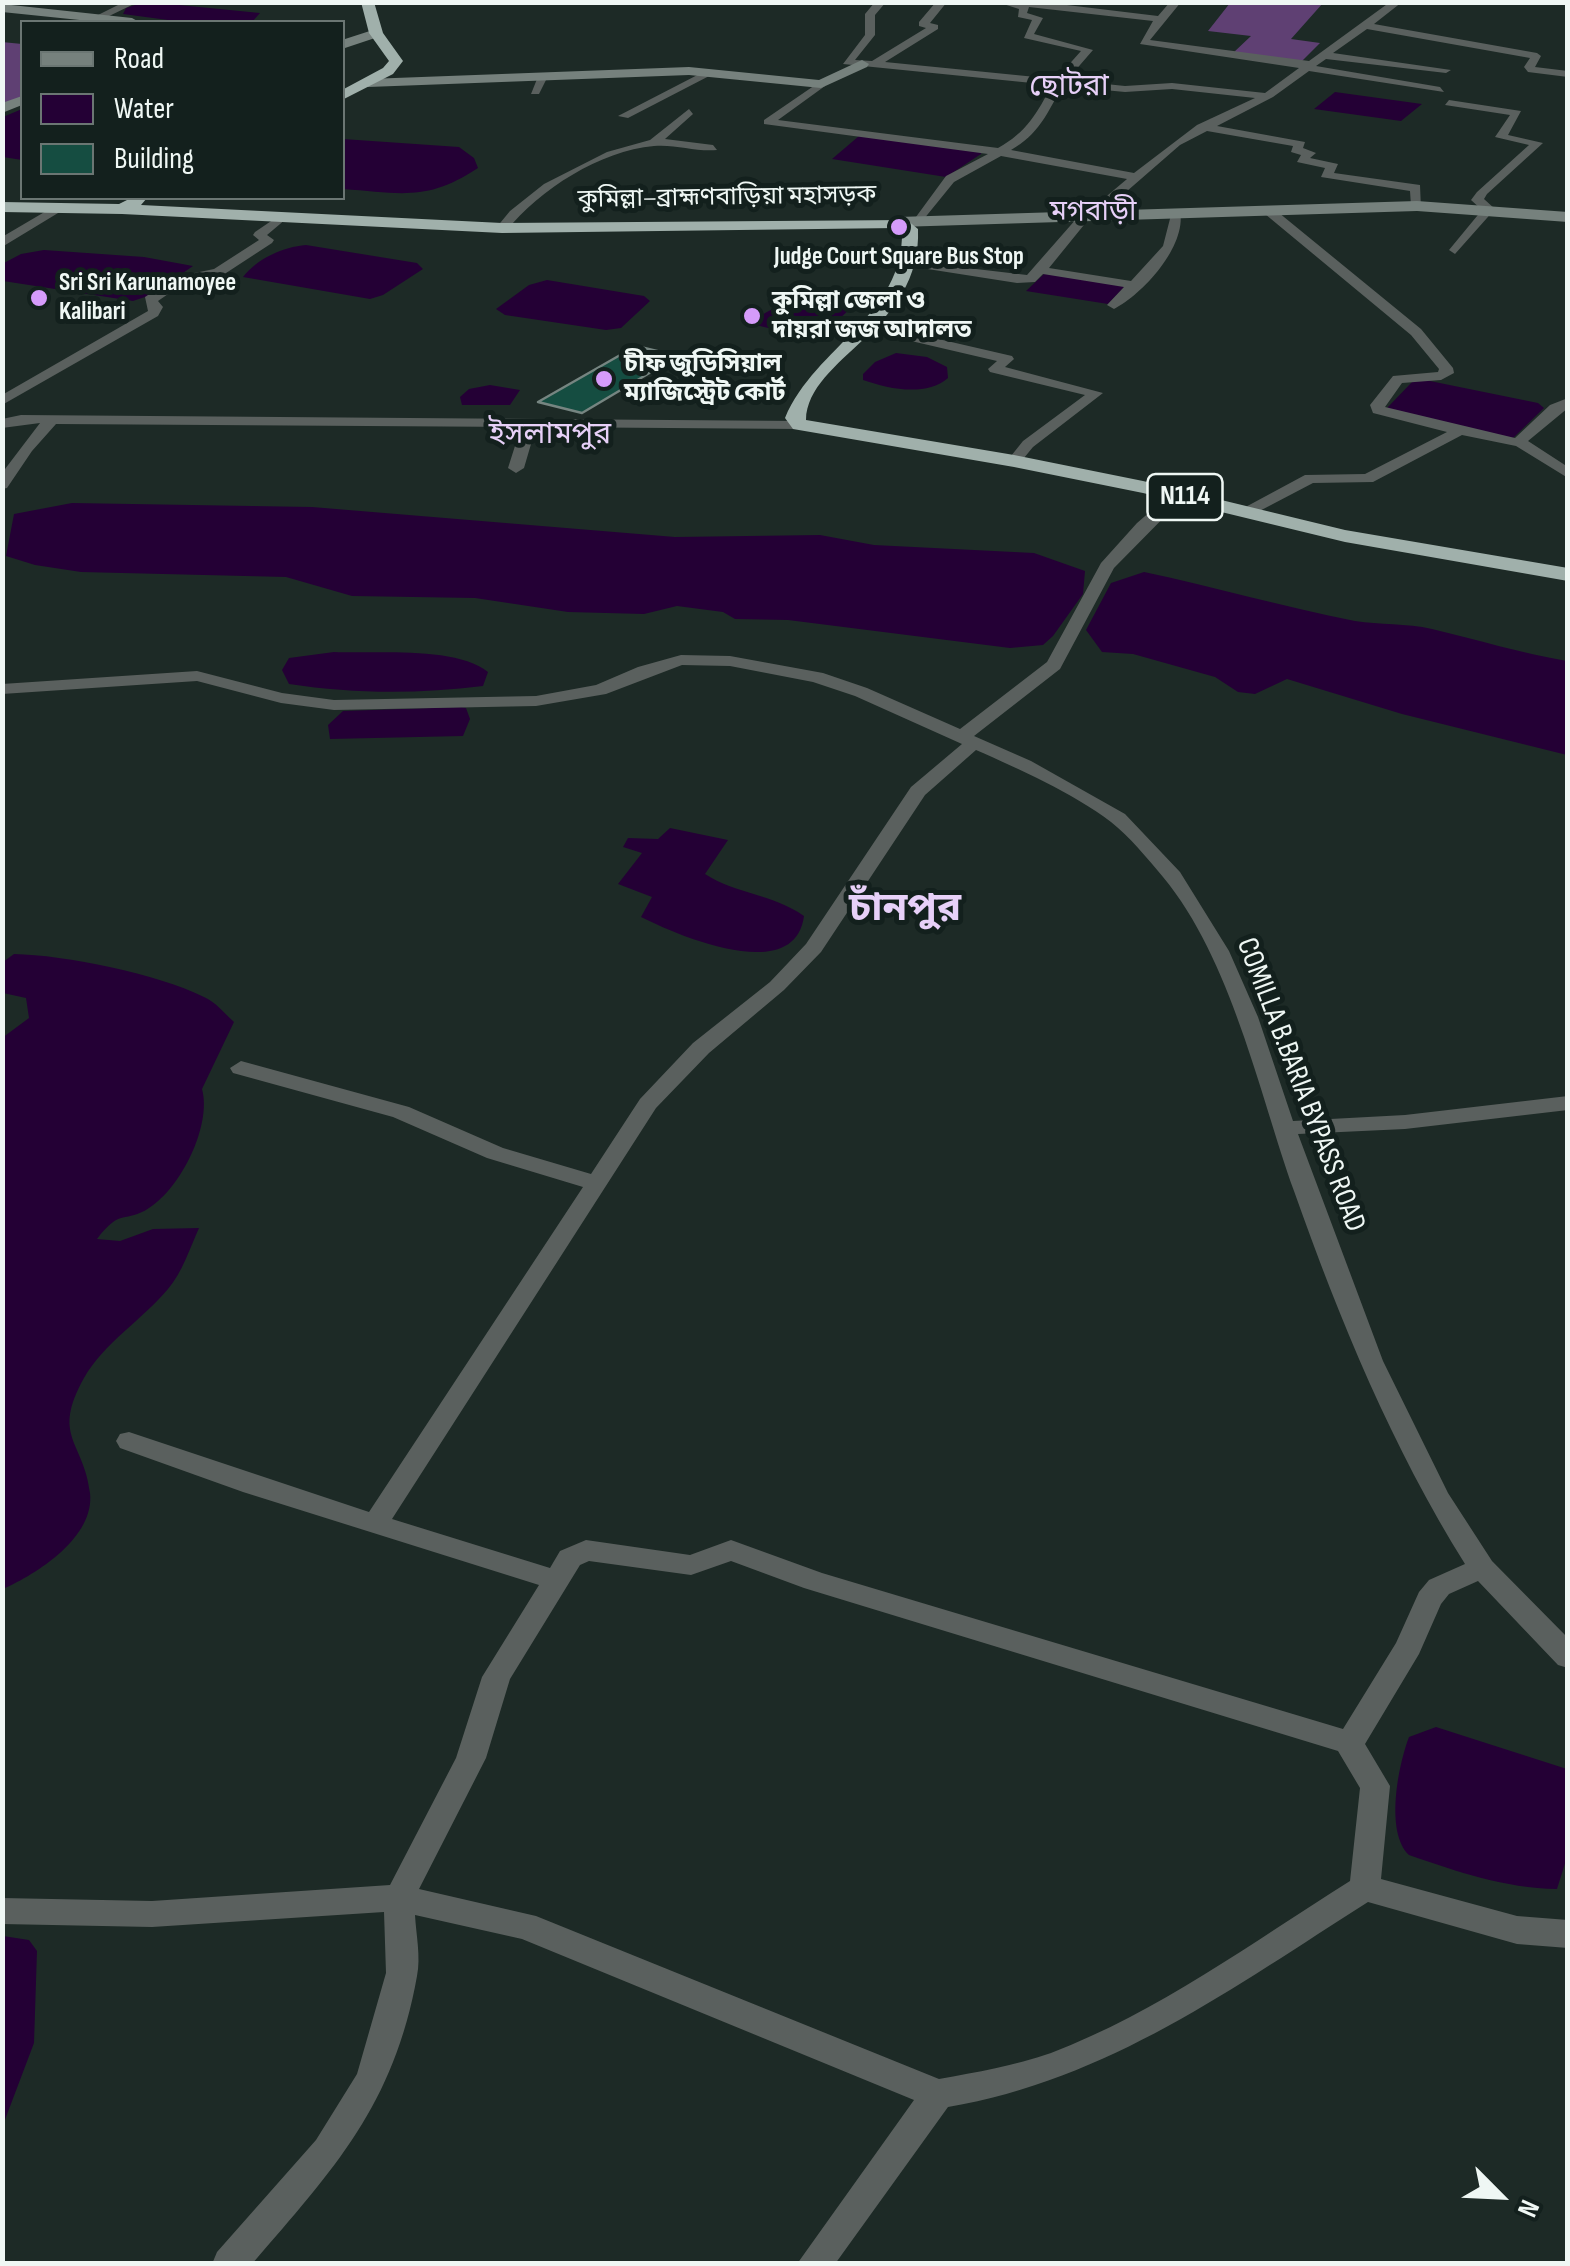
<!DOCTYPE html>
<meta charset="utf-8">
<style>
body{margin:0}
#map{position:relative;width:1570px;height:2266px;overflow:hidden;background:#1d2a26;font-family:"Sofia Sans Condensed",sans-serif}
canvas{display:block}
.frame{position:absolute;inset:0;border:5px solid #eff7f4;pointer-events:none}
.legend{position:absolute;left:20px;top:20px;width:325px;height:180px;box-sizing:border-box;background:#13201d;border:2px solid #6b7673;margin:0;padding:12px 18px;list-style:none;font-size:30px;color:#eff7f4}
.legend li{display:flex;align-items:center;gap:20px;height:50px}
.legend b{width:50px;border:2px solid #6b7673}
.north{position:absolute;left:1450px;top:2146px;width:100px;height:100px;-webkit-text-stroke:8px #13201d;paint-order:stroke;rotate:114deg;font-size:28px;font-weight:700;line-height:40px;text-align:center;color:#eff7f4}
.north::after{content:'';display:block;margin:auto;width:35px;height:45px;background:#eff7f4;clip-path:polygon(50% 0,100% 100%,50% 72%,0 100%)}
</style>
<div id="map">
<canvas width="1570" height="2266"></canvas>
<div class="frame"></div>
<ul class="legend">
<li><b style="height:12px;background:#76817d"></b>Road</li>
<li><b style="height:28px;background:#240035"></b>Water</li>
<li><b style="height:28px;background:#154d41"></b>Building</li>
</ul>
<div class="north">N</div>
</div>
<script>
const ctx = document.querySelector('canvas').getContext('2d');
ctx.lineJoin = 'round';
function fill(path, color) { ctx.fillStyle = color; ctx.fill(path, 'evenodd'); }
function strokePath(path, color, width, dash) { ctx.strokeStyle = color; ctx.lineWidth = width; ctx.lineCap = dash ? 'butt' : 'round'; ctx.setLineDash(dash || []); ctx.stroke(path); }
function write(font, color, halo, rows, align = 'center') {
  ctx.font = font + ' "Sofia Sans Condensed","Noto Sans Bengali",sans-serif'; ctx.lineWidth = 10; ctx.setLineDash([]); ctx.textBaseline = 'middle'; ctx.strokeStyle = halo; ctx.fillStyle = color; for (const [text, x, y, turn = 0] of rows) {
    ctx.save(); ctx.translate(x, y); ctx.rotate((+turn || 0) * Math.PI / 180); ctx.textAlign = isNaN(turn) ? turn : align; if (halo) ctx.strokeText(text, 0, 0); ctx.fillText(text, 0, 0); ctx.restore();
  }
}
const green = new Path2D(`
 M 1230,3 L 1323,3 L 1291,39 L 1320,43 L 1302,61 L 1233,53 L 1251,36 L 1208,31 Z
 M 2,42 L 22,44 L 22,98 L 3,106 Z`);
const water = new Path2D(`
 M 144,2 L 159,3 L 260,13 L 252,22 L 183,22 L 123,14 L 126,8 Z
 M 1335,92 L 1422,104 L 1401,121 L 1314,109 Z
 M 22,109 L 22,160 L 3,157 L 3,117 Z
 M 859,136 L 981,152 L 981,154 L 946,177 L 832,159 Z
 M 343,139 L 459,147 L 474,158 L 478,168 C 427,202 400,193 343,189 Z
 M 306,245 L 417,263 L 423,269 L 383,295 L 370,299 L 243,277 C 258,258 283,247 306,245 Z
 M 44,250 L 144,257 L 193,266 L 151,295 L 133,301 L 3,281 L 2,264 L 21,254 Z
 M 1045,273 L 1126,285 L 1108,304 L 1026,291 Z
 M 547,280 L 644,296 L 650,301 L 621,328 L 606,330 L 505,315 L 496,309 L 529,285 Z
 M 796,296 L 834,301 L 849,310 L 820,336 L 811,338 L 747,323 Z
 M 896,353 L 927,357 L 947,367 L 948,378 C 926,397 889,389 863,380 L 863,374 L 875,362 Z
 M 1425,380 L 1538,403 L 1544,408 L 1512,439 L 1387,408 L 1413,381 Z
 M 490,385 L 520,390 L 510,405 L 462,405 L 460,397 L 469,389 Z
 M 72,503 L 312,507 L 675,537 L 820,535 L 874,545 L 1034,553 L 1085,571 L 1083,594 L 1053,636 L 1043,645 L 1010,648 L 788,620 L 735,619 L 723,612 L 677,606 L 644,614 L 568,612 L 475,598 L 352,596 L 286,577 L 81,572 L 35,565 L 6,556 L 14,514 Z
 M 1144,572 C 1215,587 1284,607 1355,621 C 1380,625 1406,623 1432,629 C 1478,640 1521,653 1567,661 L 1567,755 L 1402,714 L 1287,679 L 1255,694 L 1238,692 L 1215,677 L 1133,654 L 1102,652 L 1086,630 L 1111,583 Z
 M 334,652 C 376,654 456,646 488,672 L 483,686 C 418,694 354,694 289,684 L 282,670 L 289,658 Z
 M 461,707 L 466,708 L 470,719 L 463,736 L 330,739 L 328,725 L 343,711 Z
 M 670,828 L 728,840 L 705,874 C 736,894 773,894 804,916 C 795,986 679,936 641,917 L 652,897 L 618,884 L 642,853 L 623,847 L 628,838 L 658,839 Z
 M 14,954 C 65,955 158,974 204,997 C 216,1002 225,1014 234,1022 L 202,1089 C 212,1125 181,1188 149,1208 C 125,1224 121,1207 97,1239 L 120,1241 L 153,1229 L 199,1228 C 190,1248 182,1273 168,1289 C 143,1319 103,1344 84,1378 C 51,1437 84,1441 90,1493 C 95,1537 37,1574 3,1589 L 2,1038 L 29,1018 L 26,998 L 3,993 L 3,962 Z
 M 1436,1727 L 1567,1769 L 1567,1857 L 1557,1889 C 1504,1888 1458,1872 1409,1855 C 1385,1832 1398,1766 1409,1737 Z
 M 3,1936 L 29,1940 L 37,1951 L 34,2043 L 3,2125 Z`);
const building = new Path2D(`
 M 636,346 L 678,356 L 582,413 L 538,402 Z`);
const street = new Path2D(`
 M 124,2 L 138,2 L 103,19 L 94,17 Z
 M 875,2 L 886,2 L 875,15 L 875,35 L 855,60 L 872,61 L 926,28 L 919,26 L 919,22 L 936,2 L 947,2 L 930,23 L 938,25 L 938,29 L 885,62 L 1056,79 L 1081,51 L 1024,38 L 1032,20 L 1018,17 L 1019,9 L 997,2 L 1042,2 L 1158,16 L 1170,2 L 1181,2 L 1150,40 L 1309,61 L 1390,2 L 1402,2 L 1374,24 L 1537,53 L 1541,56 L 1535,67 L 1568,71 L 1568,77 L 1528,72 L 1524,67 L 1530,58 L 1367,29 L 1333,53 L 1451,70 L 1446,73 L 1326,59 L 1316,66 L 1440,87 L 1444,92 L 1309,71 L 1273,97 L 1217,126 L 1305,142 L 1303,148 L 1316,153 L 1310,158 L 1338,164 L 1334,173 L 1420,185 L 1421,209 L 1411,206 L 1410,191 L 1321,177 L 1325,168 L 1297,162 L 1301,155 L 1291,152 L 1293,146 L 1207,131 L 1180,145 L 1103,212 L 1092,215 L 1049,268 L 1131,281 L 1163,246 L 1172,211 L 1180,211 C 1187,246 1143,294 1114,309 L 1107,305 L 1124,287 L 1043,274 L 1035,282 L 1017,283 L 902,265 L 908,261 L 1027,275 L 1077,218 L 1074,212 L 1095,206 L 1127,179 L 1001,156 L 954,182 L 919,225 L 913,221 L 946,176 L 988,154 L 764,124 L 764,120 L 821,81 L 825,86 L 778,120 L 998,148 C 1027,132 1037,113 1052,85 L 843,64 L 865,35 L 865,14 ZM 1029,7 L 1153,21 L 1140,44 L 1299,68 L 1265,93 L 1172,83 L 1125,86 L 1067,80 L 1093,50 L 1034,34 L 1043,18 L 1027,13 ZM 1062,86 L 1125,92 L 1172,89 L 1255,98 L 1197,125 L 1134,173 L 1011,150 C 1038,135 1048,113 1062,86 Z
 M 709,69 L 713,74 L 628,118 L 618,116 Z
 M 539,74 L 548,76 L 539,94 L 531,94 Z
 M 1449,100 L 1521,111 L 1508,135 L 1543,143 L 1487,194 L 1484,199 L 1495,209 L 1455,254 L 1449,250 L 1482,210 L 1471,200 L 1477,192 L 1529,145 L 1495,137 L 1510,115 L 1445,105 Z
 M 689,109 L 693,114 L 665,139 L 713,145 L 717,150 C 696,152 675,144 654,146 C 600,151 540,189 506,231 L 496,228 L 510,211 L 544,184 L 607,152 L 650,140 Z
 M 53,207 L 63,210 L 2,247 L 2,237 Z
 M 1265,208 L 1273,208 L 1421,329 L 1453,368 L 1454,373 L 1441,380 L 1402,383 L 1385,407 L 1515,438 L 1550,405 L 1568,398 L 1568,408 L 1528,441 L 1568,467 L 1568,478 L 1516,446 L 1462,435 L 1373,482 L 1313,483 L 1250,516 L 1240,516 L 1240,510 L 1305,475 L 1365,474 L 1447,432 L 1373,413 L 1370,405 L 1393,376 L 1438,372 L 1439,369 L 1411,335 L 1265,214 Z
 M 280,215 L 286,219 L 267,235 L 274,240 L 272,243 L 223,275 L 184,283 L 158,301 L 163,307 L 158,316 L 2,405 L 2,395 L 148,311 L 145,297 L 175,277 L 214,269 L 259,240 L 253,235 L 255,232 Z
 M 869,323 L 1012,356 L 1014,359 L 1005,367 L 1103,393 L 1033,447 L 1019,464 L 1009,464 L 1007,461 L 1023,441 L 1085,395 L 990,372 L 988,369 L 997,361 L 864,330 L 864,324 Z
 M 21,415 L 800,421 L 807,425 L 800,429 L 536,427 L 524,468 L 516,473 L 508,468 L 521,427 L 56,424 L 32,451 L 7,488 L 2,489 L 2,473 L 40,423 L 2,428 L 2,419 Z
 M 1173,492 L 1186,495 L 1114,568 L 1060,669 L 974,736 L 1031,761 L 1125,814 L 1180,872 L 1229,951 L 1258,1017 L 1293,1121 L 1405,1115 L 1568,1096 L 1568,1110 L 1405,1129 L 1298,1134 L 1383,1361 L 1448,1493 L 1492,1561 L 1568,1638 L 1568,1668 L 1558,1665 L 1478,1581 L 1449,1594 L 1441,1604 L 1419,1654 L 1365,1744 L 1390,1786 L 1381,1879 L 1517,1916 L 1568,1920 L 1568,1948 L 1517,1944 L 1368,1902 C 1234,1987 1108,2080 948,2107 L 835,2264 L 797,2264 L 914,2100 L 522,1939 L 415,1915 C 416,1934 421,1957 417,1976 C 394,2105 334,2169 252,2264 L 212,2264 L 217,2252 L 316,2140 L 357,2074 L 386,1973 L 384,1912 L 152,1927 L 2,1924 L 2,1898 L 152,1901 L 390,1885 L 456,1758 L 482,1677 L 539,1585 L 243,1492 L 120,1448 L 116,1441 L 120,1434 L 129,1432 L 369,1512 L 583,1187 L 487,1158 L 393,1117 L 233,1073 L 230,1068 L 241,1061 L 409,1107 L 503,1148 L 591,1174 L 640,1099 L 693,1043 L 770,982 L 806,944 L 911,787 L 962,744 L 855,696 L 813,682 L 730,666 L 682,665 L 606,694 L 536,706 L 334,710 L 281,703 L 197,681 L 2,694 L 2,684 L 197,671 L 282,693 L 334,700 L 536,696 L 596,685 L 638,667 L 681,655 L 730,656 L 823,673 L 867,688 L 960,729 L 1047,662 L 1101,563 L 1137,523 ZM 976,750 C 1019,769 1073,793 1111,822 C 1129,836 1148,859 1163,877 C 1231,959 1259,1092 1294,1191 C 1340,1321 1392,1447 1465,1564 L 1429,1580 L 1419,1592 L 1396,1643 L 1343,1729 L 822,1573 L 731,1540 L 690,1555 L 586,1540 L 560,1551 L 550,1568 L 392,1519 L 656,1108 L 709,1053 L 784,990 L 821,952 L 925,795 ZM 589,1561 L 691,1575 L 731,1561 L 804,1588 L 1338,1751 L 1360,1788 L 1350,1881 C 1253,1942 1158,2012 1051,2053 C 1014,2066 977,2072 939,2079 L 536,1916 L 419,1889 L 486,1758 L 510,1679 L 580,1565 Z`);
const secondary = new Path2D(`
 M 2,4 L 132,18 L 139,22 L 99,22 L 2,12 Z
 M 376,29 L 381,30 L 381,36 L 342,49 L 342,40 Z
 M 862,60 L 869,64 L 867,67 L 821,88 L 689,75 L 368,87 L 361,83 L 368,79 L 689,67 L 819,80 Z
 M 22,96 L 22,105 L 2,113 L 2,103 Z
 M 1417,201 L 1568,212 L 1568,222 L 1417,211 L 898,227 L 890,222 L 898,217 Z`);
const highway = new Path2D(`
 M 361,2 L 374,2 L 383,33 L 403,61 L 393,74 L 342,100 L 342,90 L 383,68 L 389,61 L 369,33 Z
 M 131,198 L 147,198 L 141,205 L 502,223 L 907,220 L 918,229 C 922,331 808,356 806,420 L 1014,455 L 1143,481 L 1345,530 L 1568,568 L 1568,581 L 1345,542 L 1143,493 L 1014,467 L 793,429 L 785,418 C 816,345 904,316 902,231 L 897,228 L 502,233 L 122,214 L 2,212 L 2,202 L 119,204 Z`);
const markers = [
 [899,227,10,"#d59bfa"],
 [39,298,10,"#d59bfa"],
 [752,316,10,"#d59bfa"],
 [604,379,10,"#d59bfa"]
];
const farStreetnames = [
 ["কুমিল্লা–ব্রাহ্মণবাড়িয়া মহাসড়ক",727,198,-1]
];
const farPoinames = [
 ["Judge Court Square Bus Stop",899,258,"center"],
 ["Sri Sri Karunamoyee",59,284],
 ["Kalibari",59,313],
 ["কুমিল্লা জেলা ও",772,302],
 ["দায়রা জজ আদালত",772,331],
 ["চীফ জুডিসিয়াল",624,365],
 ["ম্যাজিস্ট্রেট কোর্ট",624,394]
];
const farNeighbourhoodnames = [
 ["মগবাড়ী",1093,213]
];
const shields = [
 [1185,497,75]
];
const shieldNames = [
 ["N114",1185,497]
];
const farQuarternames = [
 ["ছোটরা",1069,87],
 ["ইসলামপুর",550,435]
];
const streetNames = [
 ["COMILLA B.BARIA BYPASS ROAD",1300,1085,69]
];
const districtNames = [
 ["চাঁনপুর",905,910]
];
fill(green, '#5f4073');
fill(water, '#240035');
fill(building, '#154d41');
strokePath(building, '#768581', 2.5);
fill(street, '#5a605e');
fill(secondary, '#76817d');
fill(highway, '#a0b0ab');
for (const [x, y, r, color] of markers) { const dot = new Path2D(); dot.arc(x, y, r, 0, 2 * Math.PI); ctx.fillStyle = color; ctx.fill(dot); strokePath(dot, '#13201d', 4); }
write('25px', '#eff7f4', '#13201d', farStreetnames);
write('bold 25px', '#eff7f4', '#13201d', farPoinames, 'left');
write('28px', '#e7d0f8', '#13201d', farNeighbourhoodnames);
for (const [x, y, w] of shields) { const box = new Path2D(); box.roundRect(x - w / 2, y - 23, w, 46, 8); ctx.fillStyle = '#13201d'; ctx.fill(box); strokePath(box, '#eff7f4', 2.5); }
write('bold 28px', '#eff7f4', null, shieldNames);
write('30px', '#e7d0f8', '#13201d', farQuarternames);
write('30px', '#eff7f4', '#13201d', streetNames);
write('bold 40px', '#e7d0f8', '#13201d', districtNames);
</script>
